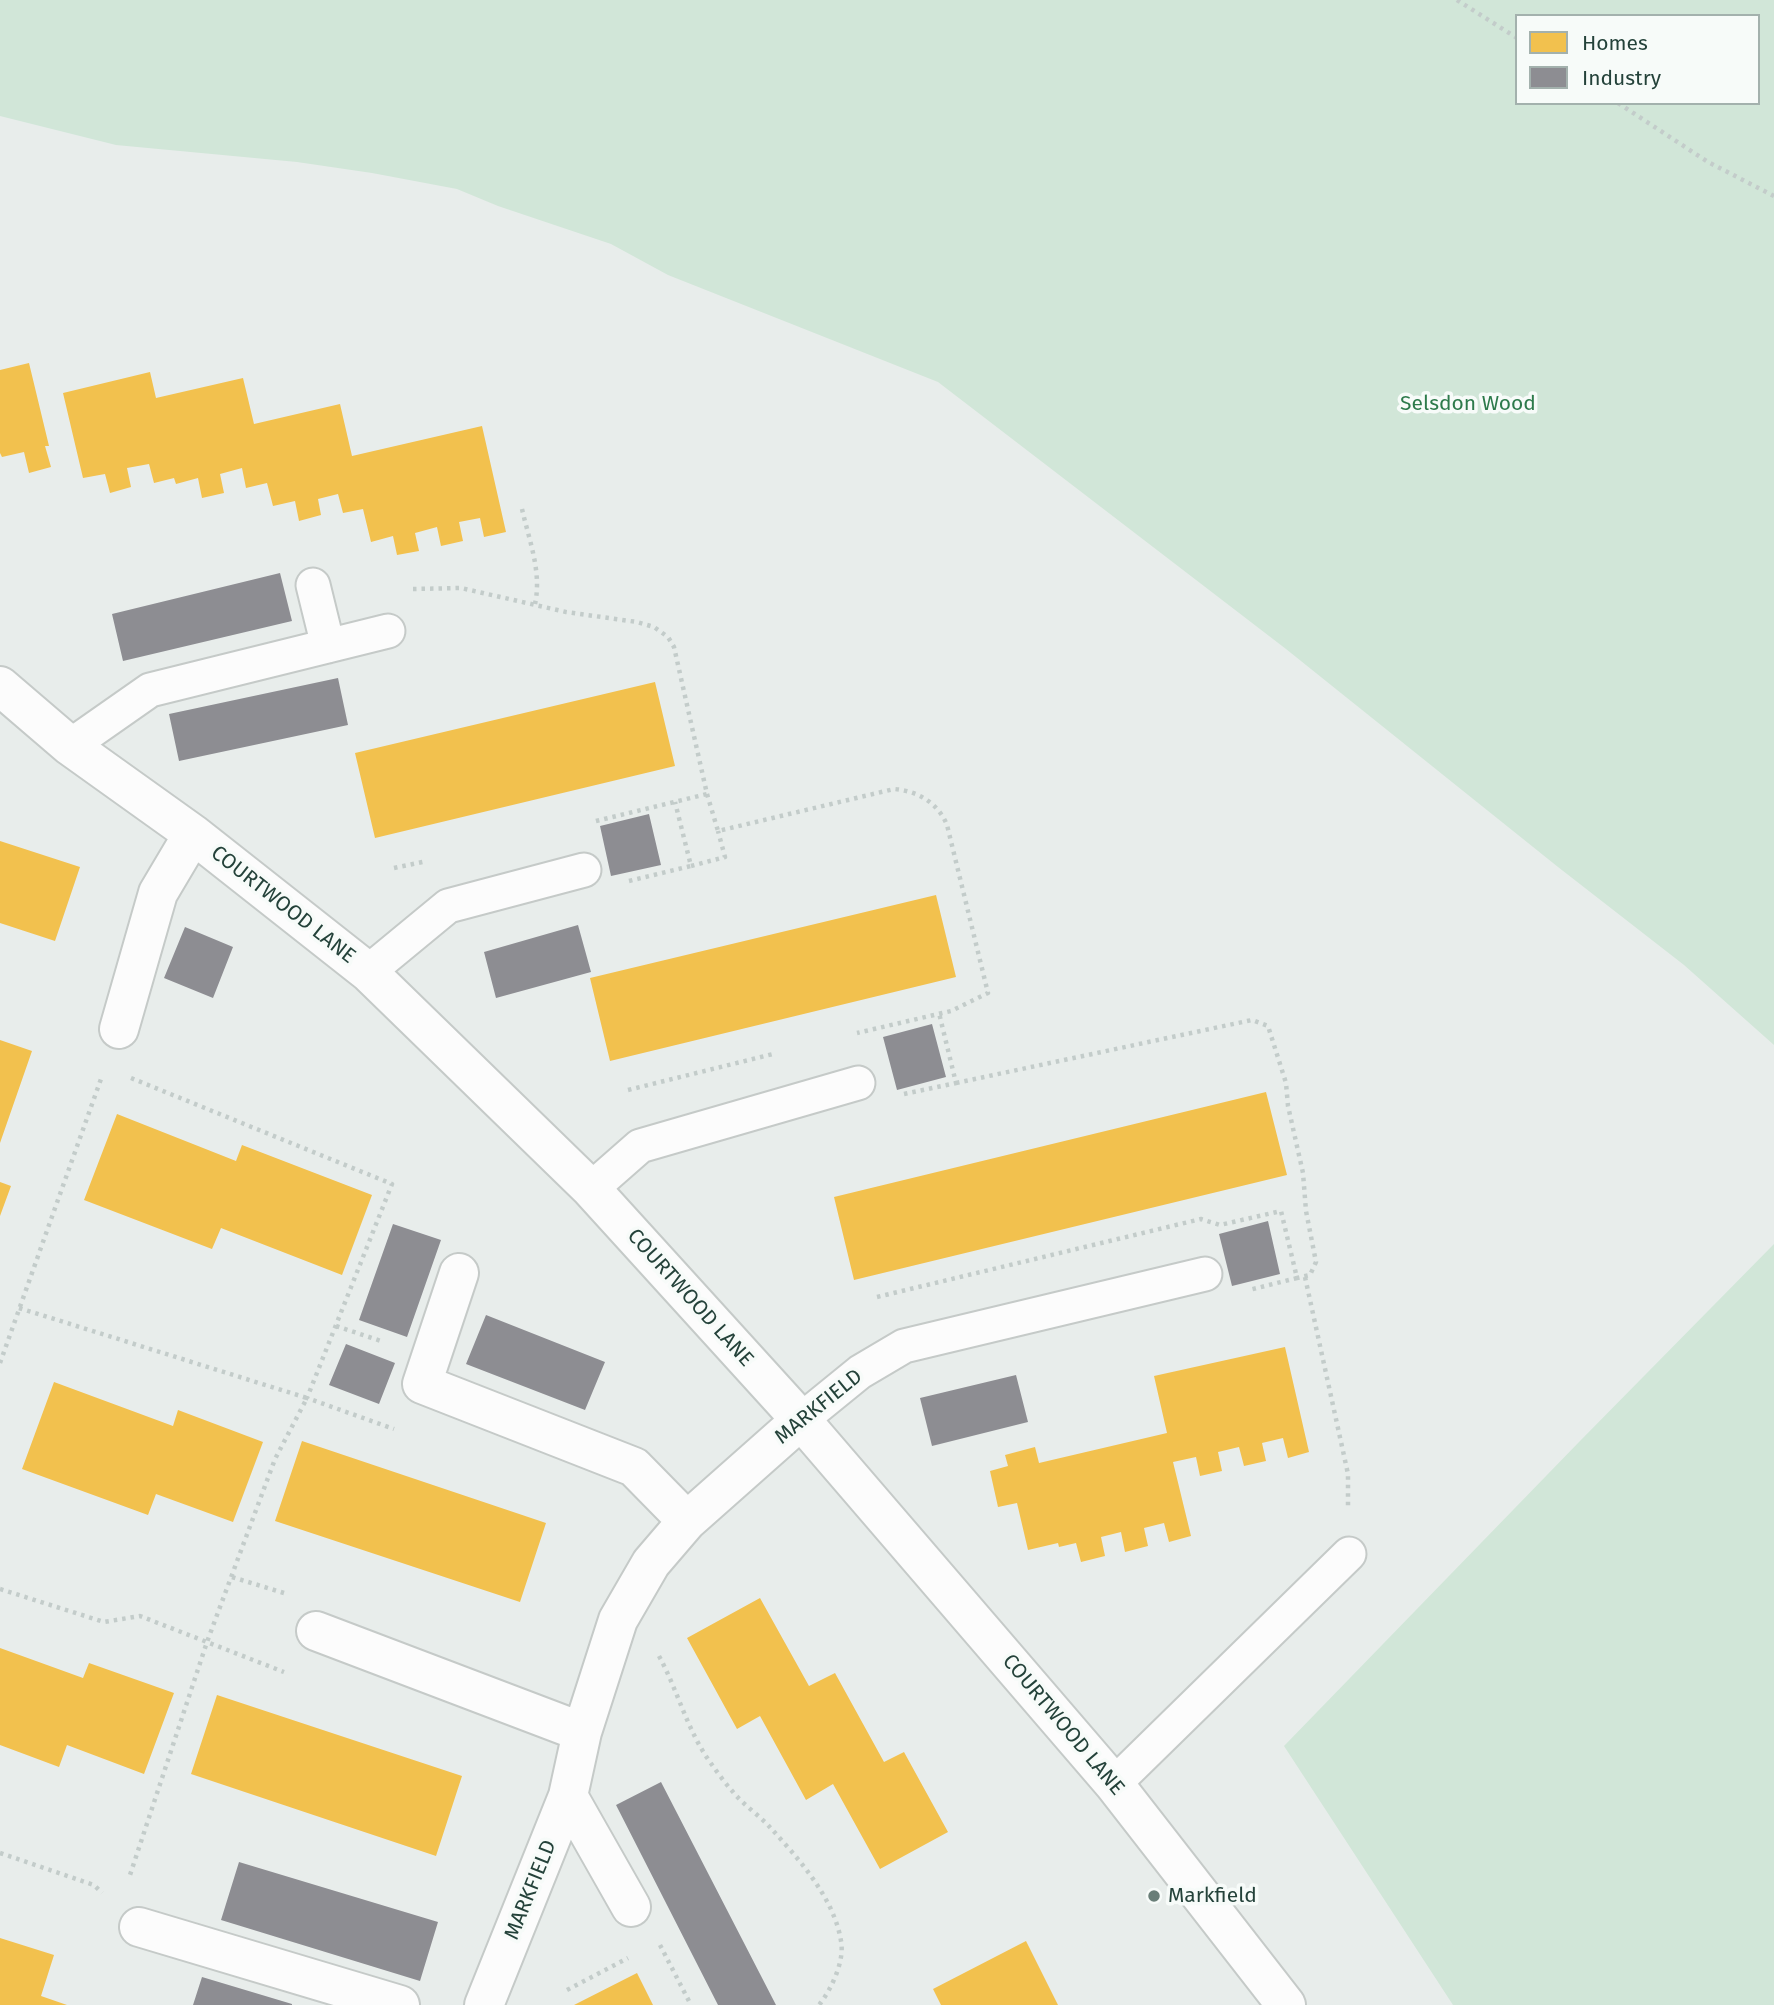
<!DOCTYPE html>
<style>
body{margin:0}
#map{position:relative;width:1774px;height:2005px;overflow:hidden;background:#e8edeb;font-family:"Fira Sans",sans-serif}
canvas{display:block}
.legend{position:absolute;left:1515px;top:14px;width:245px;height:91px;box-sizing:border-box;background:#f7fbf9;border:2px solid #a3b1ad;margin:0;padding:9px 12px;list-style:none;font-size:21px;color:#24423a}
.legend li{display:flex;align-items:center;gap:14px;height:35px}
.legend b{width:35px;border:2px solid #a3b1ad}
</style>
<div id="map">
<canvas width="1774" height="2005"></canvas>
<ul class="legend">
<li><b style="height:19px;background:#f2c14e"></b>Homes</li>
<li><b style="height:19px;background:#8d8d92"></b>Industry</li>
</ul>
</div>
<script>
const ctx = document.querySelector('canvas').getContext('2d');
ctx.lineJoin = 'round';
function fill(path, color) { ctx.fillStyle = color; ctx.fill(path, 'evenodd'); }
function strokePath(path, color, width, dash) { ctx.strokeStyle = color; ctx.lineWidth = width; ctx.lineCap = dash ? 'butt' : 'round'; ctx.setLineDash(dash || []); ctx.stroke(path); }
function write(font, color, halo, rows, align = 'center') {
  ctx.font = font + ' "Fira Sans",sans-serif'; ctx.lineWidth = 7; ctx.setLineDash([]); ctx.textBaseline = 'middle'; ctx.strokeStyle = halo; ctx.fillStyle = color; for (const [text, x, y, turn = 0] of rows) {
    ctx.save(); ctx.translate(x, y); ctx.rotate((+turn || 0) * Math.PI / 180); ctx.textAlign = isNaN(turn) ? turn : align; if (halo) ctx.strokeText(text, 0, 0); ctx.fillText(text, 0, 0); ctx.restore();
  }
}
const green = new Path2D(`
 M 0,0 L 1774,0 L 1774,1045 L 1684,965 L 1558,867 L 1286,649 L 938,382 L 668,275 L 611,244 L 498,206 L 457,189 L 372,173 L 297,162 L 116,145 L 0,116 ZM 1517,16 L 1758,16 L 1758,103 L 1517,103 Z
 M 1774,1244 L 1774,2005 L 1453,2005 L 1284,1746 L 1579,1442 Z`);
const homes = new Path2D(`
 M 29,363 L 49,446 L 45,446 L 51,467 L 29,473 L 24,452 L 2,457 L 0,453 L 0,370 Z
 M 150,372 L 156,398 L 243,378 L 254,424 L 340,404 L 352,456 L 482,426 L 506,532 L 484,537 L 480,518 L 459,522 L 463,541 L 441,546 L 437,527 L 415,533 L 419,551 L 397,555 L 393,536 L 371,542 L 363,509 L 343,513 L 338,494 L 318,499 L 321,515 L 299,521 L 295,501 L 273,506 L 267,483 L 246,488 L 242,468 L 220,474 L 224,493 L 202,498 L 198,478 L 176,484 L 174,478 L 154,483 L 149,464 L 127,468 L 131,487 L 110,493 L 105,474 L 83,478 L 63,393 Z
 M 655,682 L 675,766 L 375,838 L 355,753 Z
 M 0,841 L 80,867 L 55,941 L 0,923 Z
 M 936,895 L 956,977 L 610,1061 L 590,978 Z
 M 0,1040 L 32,1051 L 0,1143 Z
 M 1266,1092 L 1287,1175 L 854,1280 L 834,1197 Z
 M 117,1114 L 236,1161 L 242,1145 L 372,1195 L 342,1275 L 221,1228 L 212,1249 L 84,1200 Z
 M 0,1182 L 11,1186 L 0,1216 Z
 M 1285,1347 L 1309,1452 L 1288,1458 L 1283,1438 L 1262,1443 L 1266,1461 L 1244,1466 L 1239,1447 L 1218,1452 L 1222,1471 L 1200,1476 L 1196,1457 L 1173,1462 L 1191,1536 L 1169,1542 L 1164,1523 L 1144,1528 L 1148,1546 L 1125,1552 L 1121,1532 L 1101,1537 L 1105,1556 L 1081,1562 L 1076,1543 L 1059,1547 L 1058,1543 L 1028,1550 L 1017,1503 L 998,1507 L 990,1471 L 1008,1466 L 1005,1455 L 1035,1447 L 1039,1463 L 1167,1433 L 1154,1376 Z
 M 54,1382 L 173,1426 L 178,1410 L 263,1442 L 233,1522 L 156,1494 L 148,1515 L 22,1469 Z
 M 302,1441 L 546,1523 L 520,1602 L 275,1521 Z
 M 760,1598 L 809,1686 L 835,1673 L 884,1762 L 904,1752 L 948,1832 L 880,1869 L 833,1784 L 806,1800 L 760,1716 L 737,1729 L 687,1638 Z
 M 0,1648 L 83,1678 L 89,1663 L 174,1693 L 144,1774 L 67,1745 L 59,1767 L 0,1745 Z
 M 217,1695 L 462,1776 L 436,1856 L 191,1774 Z
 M 0,1938 L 54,1955 L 41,1996 L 67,2005 L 0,2005 Z
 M 1026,1941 L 1058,2005 L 941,2005 L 933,1989 Z
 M 637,1973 L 653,2005 L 574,2005 Z`);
const industry = new Path2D(`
 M 280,573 L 292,621 L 123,661 L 112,614 Z
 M 338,678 L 348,725 L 179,761 L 169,714 Z
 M 649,814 L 661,865 L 611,876 L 600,826 Z
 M 578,925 L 591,972 L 496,998 L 484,952 Z
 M 185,927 L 233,947 L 213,998 L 164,978 Z
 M 932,1024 L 946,1077 L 897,1090 L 883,1037 Z
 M 1268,1221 L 1280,1274 L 1232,1286 L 1219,1234 Z
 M 393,1224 L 441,1240 L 407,1337 L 359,1320 Z
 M 486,1315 L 605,1362 L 585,1410 L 466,1364 Z
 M 346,1344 L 395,1363 L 379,1404 L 329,1385 Z
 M 1016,1375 L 1028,1422 L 932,1446 L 920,1398 Z
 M 661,1782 L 776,2005 L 718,2005 L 616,1805 Z
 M 239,1862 L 438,1922 L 420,1981 L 221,1920 Z
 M 202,1977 L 292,2004 L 292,2005 L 193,2005 Z`);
const path = new Path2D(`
 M 1457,0 L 1517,38
 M 1618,103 L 1708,162 L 1774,196
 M 522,509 C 529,540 542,572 535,604
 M 413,589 L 461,588 L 566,612 L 637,622 L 654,627 L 668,637 L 674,647 L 707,794 L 592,822
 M 707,794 L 718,831 L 894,789 C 918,791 938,803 947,825 L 988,993 L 951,1011 L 857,1033
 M 691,866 L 725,857 L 718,831
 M 394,868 L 427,861
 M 629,881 L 691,866 L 675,802
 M 131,1078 L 392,1184 L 307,1398 L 394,1429
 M 956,1083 L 1252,1020 L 1268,1026 L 1286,1083 L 1288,1106 L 1303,1173 L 1306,1211 L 1316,1262 L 1310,1275 L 1297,1278
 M 628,1090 L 773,1054
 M 904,1094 L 956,1083 L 939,1013
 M 1305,1277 L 1348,1474 L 1348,1506
 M 877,1297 L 1201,1219 L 1220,1225 L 1281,1211 L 1297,1278 L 1249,1290
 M 19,1308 L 307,1398 L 275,1459 L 207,1642 L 129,1878
 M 336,1326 L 384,1342
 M 0,1363 L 102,1076
 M 232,1577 L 284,1593
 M 0,1589 L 104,1622 L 140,1616 L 284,1672
 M 659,1656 C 678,1691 687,1730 710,1762 C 717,1772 725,1783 733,1792 C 743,1804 757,1814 768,1825 C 797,1857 834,1897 841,1941 C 845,1961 831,1990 819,2005
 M 0,1853 L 94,1885 L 102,1893
 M 660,1945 L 691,2005
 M 567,1990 L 628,1958`);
const service = new Path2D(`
 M 313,585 L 328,646
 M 70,746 L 150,690 L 388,631
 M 368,972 L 448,906 L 584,870
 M 591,1189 L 640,1146 L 858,1083
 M 801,1420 L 860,1372 L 904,1346 L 1205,1274
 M 1114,1784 L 1349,1554`);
const minor = new Path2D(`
 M 0,686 L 70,746 L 193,834 L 368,972 L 591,1189 L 801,1420 L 1114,1784 L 1286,2005
 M 119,1029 L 158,893 L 193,834
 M 459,1273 L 422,1384 L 634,1467 L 687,1521
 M 316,1631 L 582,1732
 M 568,1796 L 631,1907
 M 139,1927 L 400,2005
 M 484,2005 L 568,1796 L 582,1732 L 618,1620 L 651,1563 L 687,1521 L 801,1420`);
const markers = [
 [1154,1896,7,"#697e78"]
];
const parkNames = [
 ["Selsdon Wood",1468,404]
];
const streetNames = [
 ["COURTWOOD LANE",283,905,38],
 ["COURTWOOD LANE",690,1298,48],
 ["MARKFIELD",819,1407,-39],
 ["COURTWOOD LANE",1063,1725,50],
 ["MARKFIELD",531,1890,-68]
];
const poiNames = [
 ["Markfield",1168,1896]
];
fill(green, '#d1e6d8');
fill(homes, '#f2c14e');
fill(industry, '#8d8d92');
strokePath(service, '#c5cac8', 37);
strokePath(minor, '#c5cac8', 42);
strokePath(path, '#c3ccca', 4.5, [3.5, 5]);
strokePath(service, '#fcfcfc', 33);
strokePath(minor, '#fcfcfc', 38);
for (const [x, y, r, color] of markers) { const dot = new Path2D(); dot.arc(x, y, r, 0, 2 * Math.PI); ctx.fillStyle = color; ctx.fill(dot); strokePath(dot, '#f7fbf9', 2.5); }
write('21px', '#2d7a4b', '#f7fbf9', parkNames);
write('21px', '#24423a', '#f7fbf9', streetNames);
write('21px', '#24423a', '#f7fbf9', poiNames, 'left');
</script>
